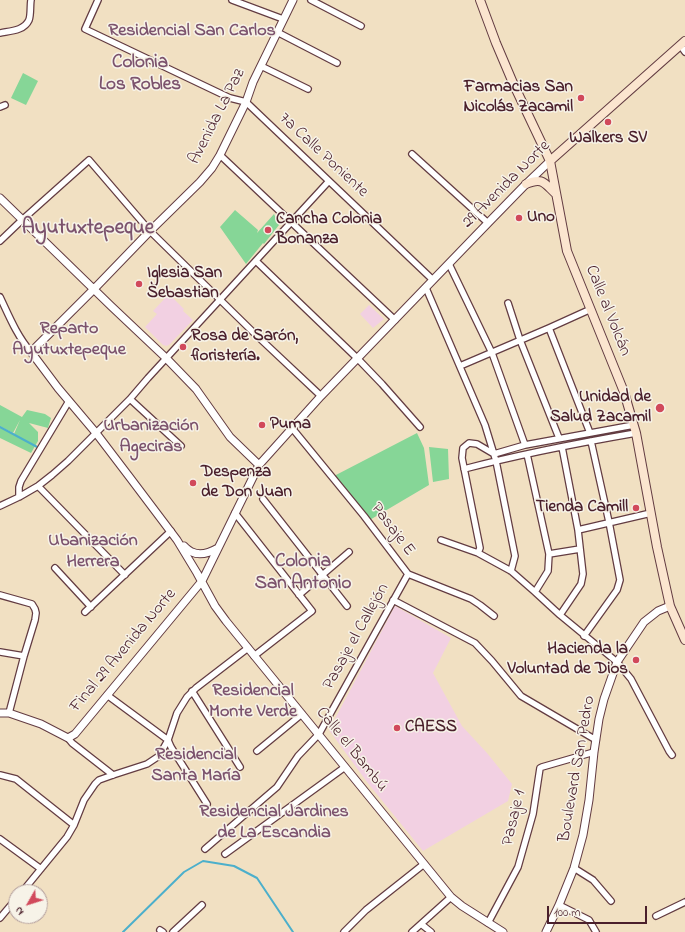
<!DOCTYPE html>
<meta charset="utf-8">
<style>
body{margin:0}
#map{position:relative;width:685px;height:932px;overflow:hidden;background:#f1e0c2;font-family:"Indie Flower",sans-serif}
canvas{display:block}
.north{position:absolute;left:8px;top:884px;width:40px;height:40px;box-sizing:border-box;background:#f7f3e8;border:1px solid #b29e9c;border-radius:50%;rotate:231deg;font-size:11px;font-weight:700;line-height:16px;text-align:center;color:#4a1f2b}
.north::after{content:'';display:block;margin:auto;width:14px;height:18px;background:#d1495b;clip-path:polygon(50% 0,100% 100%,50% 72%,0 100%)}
.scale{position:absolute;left:547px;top:906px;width:100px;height:18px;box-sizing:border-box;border:2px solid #4a1f2b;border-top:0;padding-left:5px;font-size:12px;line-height:14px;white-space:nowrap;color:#4a1f2b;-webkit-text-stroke:3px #f7f3e8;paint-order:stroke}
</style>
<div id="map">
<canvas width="685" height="932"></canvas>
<div class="north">N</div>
<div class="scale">100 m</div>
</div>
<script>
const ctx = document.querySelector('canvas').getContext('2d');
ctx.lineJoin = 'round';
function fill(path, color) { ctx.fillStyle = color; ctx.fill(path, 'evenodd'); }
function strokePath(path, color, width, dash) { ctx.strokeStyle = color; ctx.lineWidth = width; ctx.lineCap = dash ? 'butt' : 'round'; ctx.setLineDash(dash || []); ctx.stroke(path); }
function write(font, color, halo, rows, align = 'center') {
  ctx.font = font + ' "Indie Flower",sans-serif'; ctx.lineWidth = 3; ctx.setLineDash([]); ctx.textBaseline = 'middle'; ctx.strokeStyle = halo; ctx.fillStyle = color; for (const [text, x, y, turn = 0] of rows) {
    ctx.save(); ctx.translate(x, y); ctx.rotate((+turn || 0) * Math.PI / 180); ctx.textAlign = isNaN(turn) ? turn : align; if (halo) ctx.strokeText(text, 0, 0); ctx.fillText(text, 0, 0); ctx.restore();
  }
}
const built = new Path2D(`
 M 169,294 L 184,309 L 183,311 L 193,320 L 170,344 L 167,346 L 163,345 L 145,327 L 157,314 L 153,311 Z
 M 369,305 L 384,319 L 373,328 L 360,314 Z
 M 395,606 L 451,638 L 433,673 L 462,726 L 487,753 L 512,784 L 508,801 L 423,851 L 367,782 L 329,730 Z`);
const green = new Path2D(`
 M 23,73 L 38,81 L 26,105 L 11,98 Z
 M 235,210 L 258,230 L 257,233 L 274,214 L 279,225 L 264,244 L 263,243 L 246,264 L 220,227 Z
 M 0,405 L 22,417 L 27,410 L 45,414 L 51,418 L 48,428 L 29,423 L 38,432 L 38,441 L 31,453 L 0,438 L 0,427 L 14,434 L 20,420 L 13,433 L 0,426 Z
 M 417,433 L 424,448 L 429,485 L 368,521 L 334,476 Z
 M 429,447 L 448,449 L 449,479 L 433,482 Z`);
const stream = new Path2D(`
 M 0,427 L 39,448
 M 123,932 L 184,872 L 203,861 L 234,866 L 257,878 L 293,932`);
const minor = new Path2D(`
 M 98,0 L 85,29 L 230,98 L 246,102 L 433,280
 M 232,0 L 283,19
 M 311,0 L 361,26
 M 277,32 L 337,63
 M 0,33 C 10,31 24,31 29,20 C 31,15 30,5 31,0
 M 680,45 L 685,52
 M 261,66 L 308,89
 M 0,107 L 5,105
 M 412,154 L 488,223
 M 220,155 L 395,320
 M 0,241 L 22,220 L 89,160 L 150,231 L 254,333 L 321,396
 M 256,261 L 358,359 L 382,384 L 420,427
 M 449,264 L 492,353 L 525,445
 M 426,288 L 485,425 L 496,461 L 515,556 L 511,571
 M 0,297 C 9,316 17,336 31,352
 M 508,303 L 520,340 L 559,438
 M 549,328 L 590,433
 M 460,366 L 549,328 L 591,309
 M 130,399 L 181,446
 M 292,428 L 364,516 L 408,574 L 471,599 L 480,605 L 494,616
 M 527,454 L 549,554 L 548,571 L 535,592
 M 464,469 C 521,454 578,443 636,433
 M 38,486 L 125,575
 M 19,497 L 19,487 L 21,481 L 69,401
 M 263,499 L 347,606
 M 0,506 L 19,497 L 38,486 L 52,475 L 68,461 L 130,399 L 148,378 L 329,181
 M 235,513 L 312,611 L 254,656
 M 578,530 L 651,513
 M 441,540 L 478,553 L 511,571 L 535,592 L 560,615 L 617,662 L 631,679 L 669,751 L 672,755
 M 478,553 L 480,548 L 462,458 L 463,448 L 469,443 L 477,444 L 494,454 L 525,445 L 634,425
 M 549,554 L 580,549
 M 55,568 L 91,607
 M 0,595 L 32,604 L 35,609 L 36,613 L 35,620 L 24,656 L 9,713
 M 299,595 L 349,552
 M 393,600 L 475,643 L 492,661 L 521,696 L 596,740
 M 85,612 L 171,531
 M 560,615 L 581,584 L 583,574 L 578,530 L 562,447
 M 584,636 L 617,590 L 620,580 L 609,522 L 591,441
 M 0,652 L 24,656
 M 192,691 L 240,767
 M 107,695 L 168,740 L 171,747 L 207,804
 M 68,738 L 72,743 L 113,775
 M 257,751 L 302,714
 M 0,775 L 16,779 L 74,825
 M 0,839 L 41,869
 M 205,849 L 277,787 L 298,756 L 319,734 L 408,574
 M 225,854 L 345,767
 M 574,868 L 593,880 L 611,901
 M 22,892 L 67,837 L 74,825 L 84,800 L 95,784 L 99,780 L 113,775 L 147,764 L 159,756 L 168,740 L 177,713 L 187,697 L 196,688 L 248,648
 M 559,905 L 589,920 L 596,932
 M 656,916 L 685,902
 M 0,918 L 16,899
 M 488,923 L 518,867 L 533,814 L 540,768 L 542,767 L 594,752
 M 421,924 L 431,932
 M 160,930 L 163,932
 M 173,932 L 202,905
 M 344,932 L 366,910 L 424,864
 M 412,932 L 451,897`);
const tertiary = new Path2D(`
 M 293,0 L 253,82 L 246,102 L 220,155 L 212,168 L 200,182 L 150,231 L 94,289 L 31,352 L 58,388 L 96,433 L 131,479 L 177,540 L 197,573 L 215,606 L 226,621 L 451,897 L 462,906 L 503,932
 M 0,198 L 111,306 L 166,358 L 196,389 L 230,437 L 259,465
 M 184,546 C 186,548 189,551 192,552 C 200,556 211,552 218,548
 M 0,713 L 9,713 L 41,724 L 68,738 L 75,734 L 202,581 L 259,465 L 321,396 L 488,223 L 526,184 L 550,161
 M 546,932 L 559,905 L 574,868 L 583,835 L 589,800 L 594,752 L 599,719 L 604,699 L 617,662 L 644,622 L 658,611 L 670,606`);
const secondary = new Path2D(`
 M 480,0 L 496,43 L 513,83 L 550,161 L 567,251 L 624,392 L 636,433 L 657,547 L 670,606 L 685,640
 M 550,161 L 685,41
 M 526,184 C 543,177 544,183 556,194`);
const markers = [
 [581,98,4,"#d1495b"],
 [608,122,4,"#d1495b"],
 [519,218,4,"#d1495b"],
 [268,230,4,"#d1495b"],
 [139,284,4,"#d1495b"],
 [183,347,4,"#d1495b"],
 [660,408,5,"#d1495b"],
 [262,425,4,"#d1495b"],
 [193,483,4,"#d1495b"],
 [636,508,4,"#d1495b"],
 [636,660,4,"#d1495b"],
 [397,728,4,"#d1495b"]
];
const poiNames = [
 ["Farmacias San",573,88,"right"],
 ["Nicolás Zacamil",573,108,"right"],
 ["Walkers SV",608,139,"center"],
 ["Uno",527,218],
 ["Cancha Colonia",276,220],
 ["Bonanza",276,240],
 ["Iglesia San",147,274],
 ["Sebastian",147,294],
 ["Rosa de Sarón,",191,337],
 ["floristería.",191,357],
 ["Unidad de",651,398,"right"],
 ["Salud Zacamil",651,418,"right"],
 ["Puma",270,425],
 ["Despenza",201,473],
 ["de Don Juan",201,493],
 ["Tienda Camill",628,508,"right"],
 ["Hacienda la",628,650,"right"],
 ["Voluntad de Dios",628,670,"right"],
 ["CAESS",405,728]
];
const streetNames = [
 ["Avenida La Paz",218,117,-63],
 ["7a Calle Poniente",323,156,43],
 ["29 Avenida Norte",507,185,-45],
 ["Calle al Volcán",607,311,68],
 ["Pasaje E",392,530,53],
 ["Pasaje el Callejón",357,637,-61],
 ["Final 29 Avenida Norte",124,651,-50],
 ["Calle el Bambú",351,750,51],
 ["Boulevard San Pedro",578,769,-80],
 ["Pasaje 1",515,818,-77]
];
const neighbourhoodNames = [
 ["Residencial San Carlos",192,32],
 ["Reparto",69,330],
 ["Ayutuxtepeque",69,351],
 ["Urbanización",151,427],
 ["Ageciras",151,448],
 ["Ubanización",93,542],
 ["Herrera",93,563],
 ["Residencial",253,692],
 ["Monte Verde",253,713],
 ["Residencial",196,756],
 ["Santa María",196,777],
 ["Residencial Jardines",274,813],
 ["de La Escandia",274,834]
];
const quarterNames = [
 ["Colonia",140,64],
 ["Los Robles",140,86],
 ["Colonia",303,563],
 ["San Antonio",303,585]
];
const districtNames = [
 ["Ayutuxtepeque",88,230]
];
fill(built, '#f2d0e2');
fill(green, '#86d697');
strokePath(stream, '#4cafcb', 2);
strokePath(minor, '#633c42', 8);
strokePath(tertiary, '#633c42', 9);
strokePath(secondary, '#633c42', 10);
strokePath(minor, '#fff', 5.5);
strokePath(tertiary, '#fff', 7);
strokePath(secondary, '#fbe5cf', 8);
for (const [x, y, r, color] of markers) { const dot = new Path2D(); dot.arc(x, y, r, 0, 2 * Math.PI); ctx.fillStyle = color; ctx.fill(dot); strokePath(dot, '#f7f3e8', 1.5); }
write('bold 17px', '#4a1f2b', '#f7f3e8', poiNames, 'left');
write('17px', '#4a1f2b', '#f7f3e8', streetNames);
write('bold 18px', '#7c536d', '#f7f3e8', neighbourhoodNames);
write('bold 19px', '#7c536d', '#f7f3e8', quarterNames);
write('bold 21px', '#7c536d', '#f7f3e8', districtNames);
</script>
